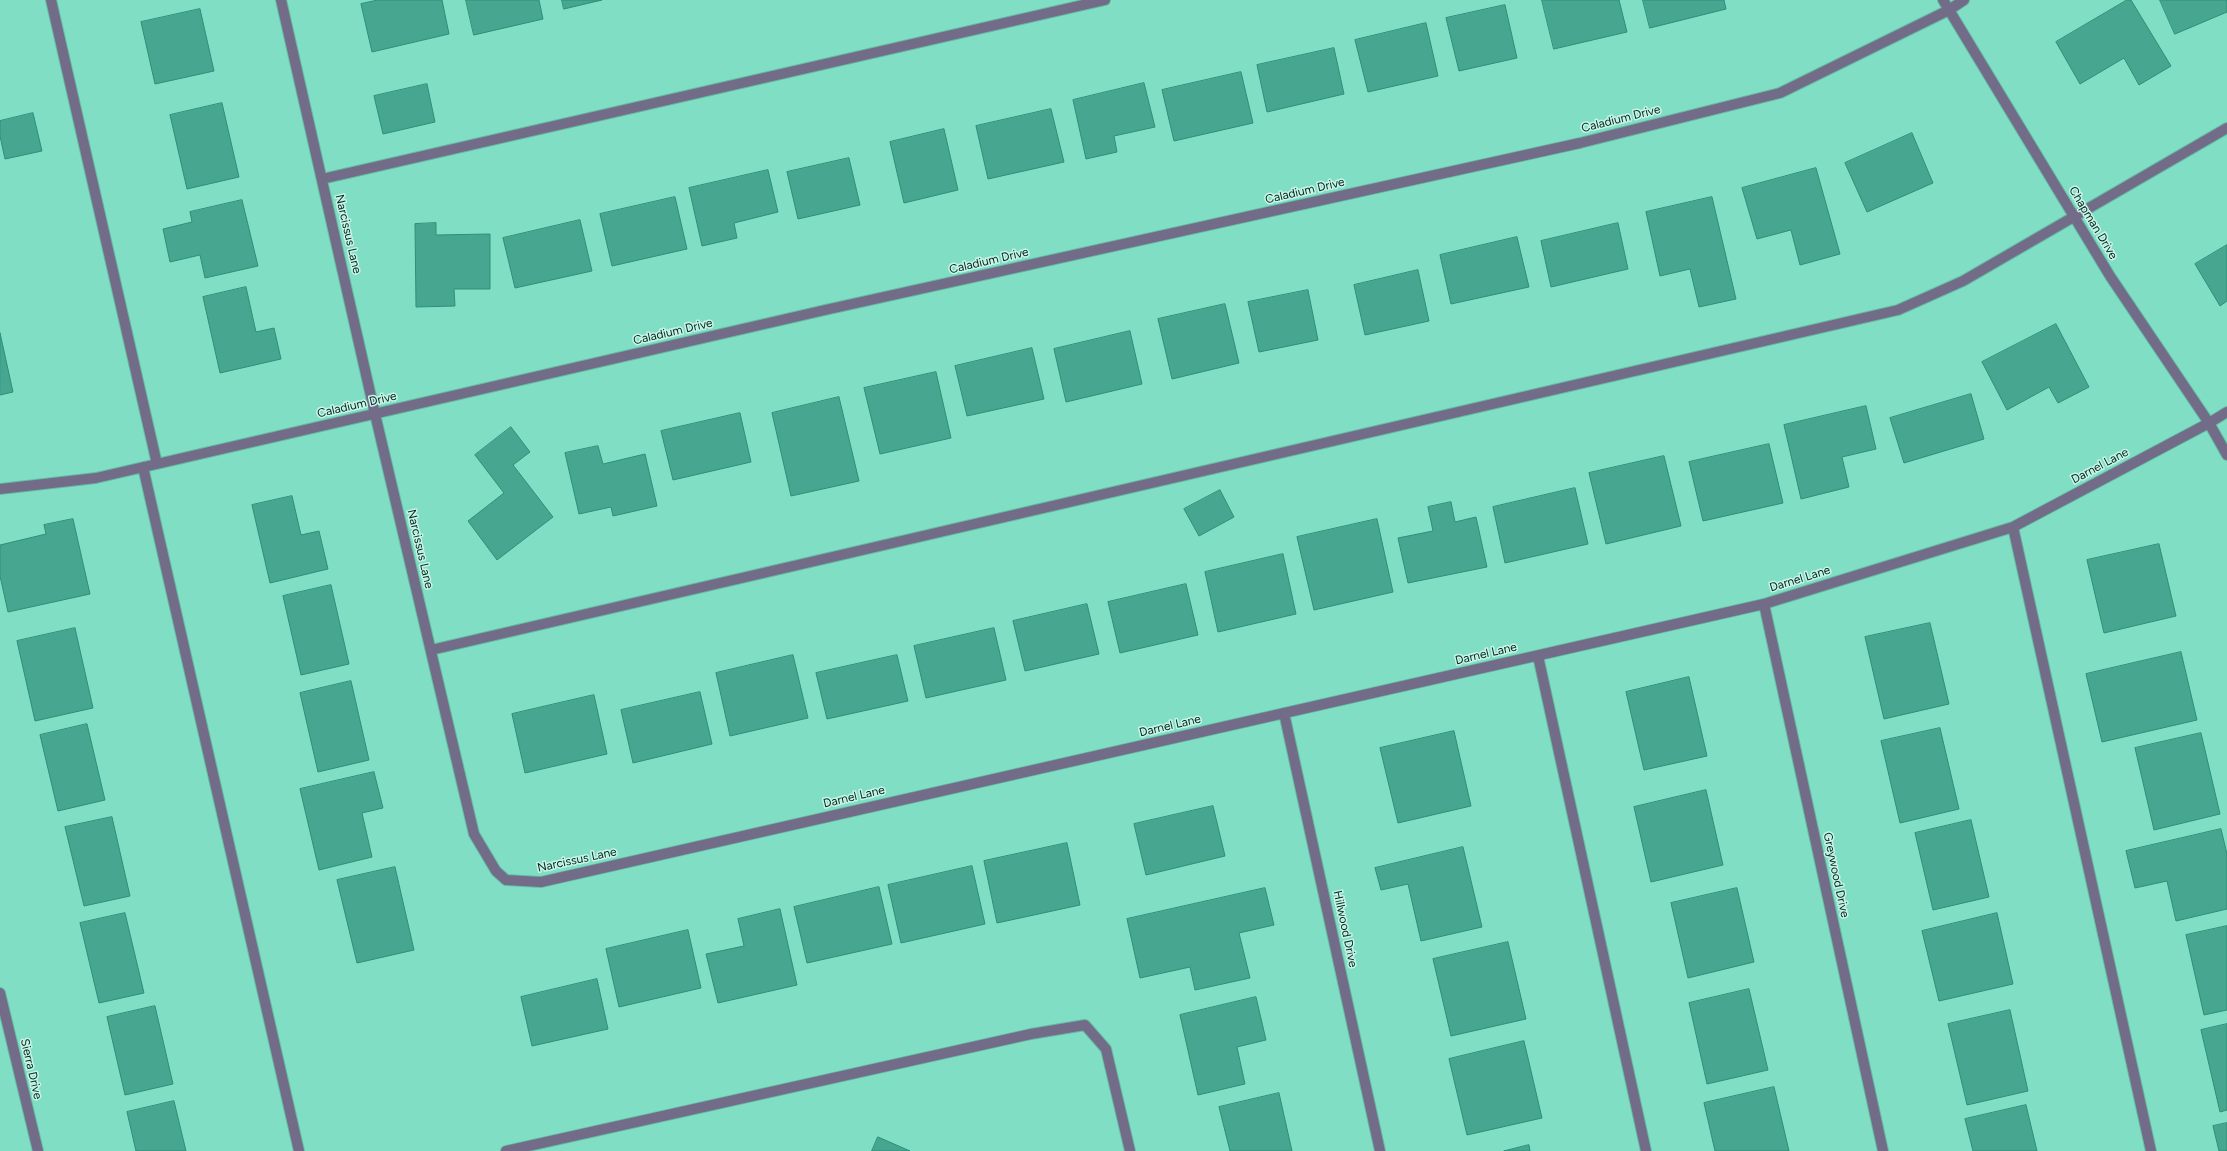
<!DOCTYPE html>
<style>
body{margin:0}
canvas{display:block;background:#80dec5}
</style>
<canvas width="2227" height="1151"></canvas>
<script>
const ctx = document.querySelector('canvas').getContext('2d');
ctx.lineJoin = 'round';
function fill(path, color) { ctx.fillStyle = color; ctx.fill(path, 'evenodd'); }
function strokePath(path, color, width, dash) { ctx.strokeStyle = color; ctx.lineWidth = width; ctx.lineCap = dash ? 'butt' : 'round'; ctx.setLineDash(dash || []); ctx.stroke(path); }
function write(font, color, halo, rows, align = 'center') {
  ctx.font = font + ' Figtree,sans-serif'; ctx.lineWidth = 3; ctx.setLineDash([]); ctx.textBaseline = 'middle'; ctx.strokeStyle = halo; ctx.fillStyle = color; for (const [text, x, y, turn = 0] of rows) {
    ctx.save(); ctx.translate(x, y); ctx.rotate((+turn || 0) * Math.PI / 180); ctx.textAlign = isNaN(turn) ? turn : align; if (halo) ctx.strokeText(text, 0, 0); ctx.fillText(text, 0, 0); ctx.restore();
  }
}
const building = new Path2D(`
 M 378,0 L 442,0 L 449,34 L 372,52 L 361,4 Z
 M 466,0 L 539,0 L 543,19 L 474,35 Z
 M 562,0 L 602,0 L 564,9 Z
 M 1542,0 L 1619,0 L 1627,32 L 1554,49 Z
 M 1643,0 L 1724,0 L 1726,9 L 1650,28 Z
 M 2127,0 L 2131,0 L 2171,66 L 2139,85 L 2124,58 L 2080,84 L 2056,42 Z
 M 2160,0 L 2227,0 L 2227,12 L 2175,34 Z
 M 1505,5 L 1517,58 L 1459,71 L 1446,18 Z
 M 200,9 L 214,71 L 155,84 L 141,22 Z
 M 1426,23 L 1438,76 L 1368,92 L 1355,40 Z
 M 1334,48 L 1344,94 L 1267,112 L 1257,65 Z
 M 1241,72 L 1253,123 L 1174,141 L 1162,90 Z
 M 1144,83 L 1155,127 L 1114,136 L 1117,152 L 1086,159 L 1073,100 Z
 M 427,84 L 435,122 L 383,134 L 374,96 Z
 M 222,103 L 239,177 L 187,189 L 170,115 Z
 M 1051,109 L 1064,162 L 988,179 L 976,126 Z
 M 33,113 L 42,151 L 5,159 L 0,136 L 0,121 Z
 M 944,129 L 958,190 L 904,203 L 890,142 Z
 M 1912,133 L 1933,183 L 1867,212 L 1845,163 Z
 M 849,158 L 860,205 L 798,219 L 787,172 Z
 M 1816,168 L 1840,254 L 1800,265 L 1791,230 L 1757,239 L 1742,188 Z
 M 768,170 L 778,212 L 734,223 L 737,238 L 702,246 L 689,188 Z
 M 675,197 L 687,249 L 612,266 L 600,214 Z
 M 1712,197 L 1736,299 L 1699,307 L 1690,269 L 1660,276 L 1646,212 Z
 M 242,200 L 258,266 L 205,278 L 200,255 L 170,262 L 163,229 L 192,222 L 190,212 Z
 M 580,220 L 592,271 L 515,288 L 503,238 Z
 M 436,223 L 436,235 L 490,234 L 490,289 L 454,289 L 455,306 L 416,307 L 415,224 Z
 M 1618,223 L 1628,269 L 1551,287 L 1541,241 Z
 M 1517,237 L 1529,287 L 1451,304 L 1440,255 Z
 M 2227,245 L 2227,301 L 2220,306 L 2195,264 Z
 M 1418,270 L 1429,321 L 1365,335 L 1354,285 Z
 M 246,287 L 256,332 L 274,328 L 281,359 L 220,373 L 203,297 Z
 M 1308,290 L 1318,340 L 1259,352 L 1248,302 Z
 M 1225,304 L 1239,363 L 1172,379 L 1158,319 Z
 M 2056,324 L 2089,387 L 2058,403 L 2049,387 L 2007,410 L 1982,362 Z
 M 1130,331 L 1142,384 L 1066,402 L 1054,349 Z
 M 0,333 L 13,392 L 0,395 Z
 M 1032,348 L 1044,399 L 967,416 L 955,366 Z
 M 936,372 L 951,438 L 880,454 L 864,388 Z
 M 1971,394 L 1984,439 L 1904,463 L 1890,418 Z
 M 839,397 L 859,481 L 791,496 L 772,413 Z
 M 1866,406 L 1876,449 L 1842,457 L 1849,487 L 1801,499 L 1784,425 Z
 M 740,413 L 751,462 L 673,480 L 661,431 Z
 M 511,427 L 530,452 L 513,465 L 553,517 L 497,560 L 468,521 L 504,493 L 475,455 Z
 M 1769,444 L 1783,503 L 1703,521 L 1689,462 Z
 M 598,446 L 603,464 L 645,454 L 657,506 L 613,516 L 611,507 L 579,514 L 565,453 Z
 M 1664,456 L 1681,526 L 1606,544 L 1589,473 Z
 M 1575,488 L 1588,544 L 1505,563 L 1493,507 Z
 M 1220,490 L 1234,517 L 1199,536 L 1184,509 Z
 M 292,496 L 301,535 L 319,531 L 328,569 L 270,583 L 252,505 Z
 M 1451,502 L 1455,522 L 1476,517 L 1487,567 L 1408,583 L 1398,538 L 1433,531 L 1428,507 Z
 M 73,519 L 90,594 L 8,612 L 0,576 L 0,545 L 46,534 L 44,525 Z
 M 1377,519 L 1393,592 L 1314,610 L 1297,537 Z
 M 2159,544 L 2176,616 L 2104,633 L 2087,560 Z
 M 1283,554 L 1296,614 L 1218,632 L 1205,572 Z
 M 1186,584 L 1198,635 L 1120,653 L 1108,602 Z
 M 331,585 L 349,664 L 301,675 L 283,596 Z
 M 1087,604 L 1099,654 L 1025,671 L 1013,621 Z
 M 1930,623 L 1949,704 L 1884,719 L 1865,637 Z
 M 75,628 L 93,708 L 35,721 L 17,641 Z
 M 994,628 L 1006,680 L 926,698 L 914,646 Z
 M 2181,652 L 2197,720 L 2102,742 L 2086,674 Z
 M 793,655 L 808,718 L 730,736 L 716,673 Z
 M 897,655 L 908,701 L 827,719 L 816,673 Z
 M 1689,677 L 1707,756 L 1644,770 L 1626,692 Z
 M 351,681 L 369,760 L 318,772 L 300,693 Z
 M 700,692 L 712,744 L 633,763 L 621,710 Z
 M 594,695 L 607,754 L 525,773 L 512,714 Z
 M 87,724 L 105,800 L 58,811 L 40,735 Z
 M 1940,728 L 1959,809 L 1900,823 L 1881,741 Z
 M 1454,731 L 1471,806 L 1398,823 L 1380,748 Z
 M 2201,733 L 2220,814 L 2154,830 L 2135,748 Z
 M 374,772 L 383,808 L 362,813 L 372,857 L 319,870 L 300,789 Z
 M 1706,790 L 1723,865 L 1651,882 L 1634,807 Z
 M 1213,806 L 1225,856 L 1146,875 L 1134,824 Z
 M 112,817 L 130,896 L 84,906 L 65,827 Z
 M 1971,820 L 1989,897 L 1933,910 L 1915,833 Z
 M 2221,829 L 2227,854 L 2227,909 L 2176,921 L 2167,881 L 2135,888 L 2126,851 Z
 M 1067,843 L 1080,905 L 997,923 L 984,861 Z
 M 1463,847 L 1482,927 L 1421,941 L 1408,884 L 1381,890 L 1375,868 Z
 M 972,866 L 985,924 L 901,943 L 888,885 Z
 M 395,867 L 414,950 L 357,963 L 337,880 Z
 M 879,887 L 892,944 L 807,963 L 794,907 Z
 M 1265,888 L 1274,925 L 1239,933 L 1250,978 L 1195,990 L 1190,967 L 1140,978 L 1127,919 Z
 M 1737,888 L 1754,962 L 1688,978 L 1671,903 Z
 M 780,909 L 797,985 L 718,1003 L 706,954 L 744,946 L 738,919 Z
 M 125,913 L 144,993 L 99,1003 L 80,923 Z
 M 1997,913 L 2013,984 L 1939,1001 L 1922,931 Z
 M 2227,926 L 2227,1010 L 2204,1015 L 2186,935 Z
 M 688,930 L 701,988 L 619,1007 L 606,949 Z
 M 1508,942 L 1526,1019 L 1451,1036 L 1433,959 Z
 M 597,979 L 608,1029 L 532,1046 L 521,997 Z
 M 1749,989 L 1768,1070 L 1707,1084 L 1689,1003 Z
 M 1256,997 L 1266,1040 L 1237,1047 L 1245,1084 L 1198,1095 L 1180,1015 Z
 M 155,1006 L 173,1084 L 125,1095 L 107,1017 Z
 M 2010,1010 L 2028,1091 L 1967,1105 L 1948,1024 Z
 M 2227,1024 L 2227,1110 L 2220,1112 L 2201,1030 Z
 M 1524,1041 L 1542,1118 L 1467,1135 L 1449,1059 Z
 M 1774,1087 L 1789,1151 L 1715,1151 L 1704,1103 Z
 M 1279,1093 L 1292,1151 L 1230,1151 L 1219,1107 Z
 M 174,1101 L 186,1151 L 136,1151 L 127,1112 Z
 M 2026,1105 L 2037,1151 L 1973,1151 L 1965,1119 Z
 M 2227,1123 L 2227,1151 L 2219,1151 L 2213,1126 Z
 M 878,1137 L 910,1151 L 872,1151 Z
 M 1529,1145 L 1530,1151 L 1504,1151 Z`);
const minor = new Path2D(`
 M 51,0 L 157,464
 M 281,0 L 375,414 L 474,834 L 496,871 L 506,880 L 541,882 L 1764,604 L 2013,527 L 2209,423 L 2227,412
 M 1943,0 L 2110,276 L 2209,423 L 2227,455
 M 322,179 L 1105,0
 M 143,467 L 299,1151
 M 0,489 L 96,478 L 825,310 L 1580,143 L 1780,93 L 1949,10 L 1964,0
 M 2013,527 L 2151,1151
 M 1764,604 L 1883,1151
 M 431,650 L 1898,310 L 1963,281 L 2227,128
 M 1538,656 L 1646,1151
 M 1284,713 L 1380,1151
 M 0,993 L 38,1151
 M 506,1151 L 1031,1034 L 1085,1025 L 1106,1049 L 1130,1151`);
const streetNames = [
 ["Caladium Drive",1621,119,-14],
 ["Caladium Drive",1305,191,-13],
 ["Chapman Drive",2093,223,59],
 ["Narcissus Lane",348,234,77],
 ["Caladium Drive",989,261,-13],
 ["Caladium Drive",673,332,-13],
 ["Caladium Drive",357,405,-13],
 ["Darnel Lane",2100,466,-28],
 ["Narcissus Lane",420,549,77],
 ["Darnel Lane",1800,579,-17],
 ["Darnel Lane",1486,654,-13],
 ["Darnel Lane",1170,726,-13],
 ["Darnel Lane",854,797,-13],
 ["Narcissus Lane",577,860,-12],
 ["Greywood Drive",1836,875,78],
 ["Hillwood Drive",1345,929,78],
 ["Sierra Drive",31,1069,77]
];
fill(building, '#46a68f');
strokePath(building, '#2c9079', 1);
strokePath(minor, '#66baa4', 12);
strokePath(minor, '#726c88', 10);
write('12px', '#00281f', '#c9f4e7', streetNames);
</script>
